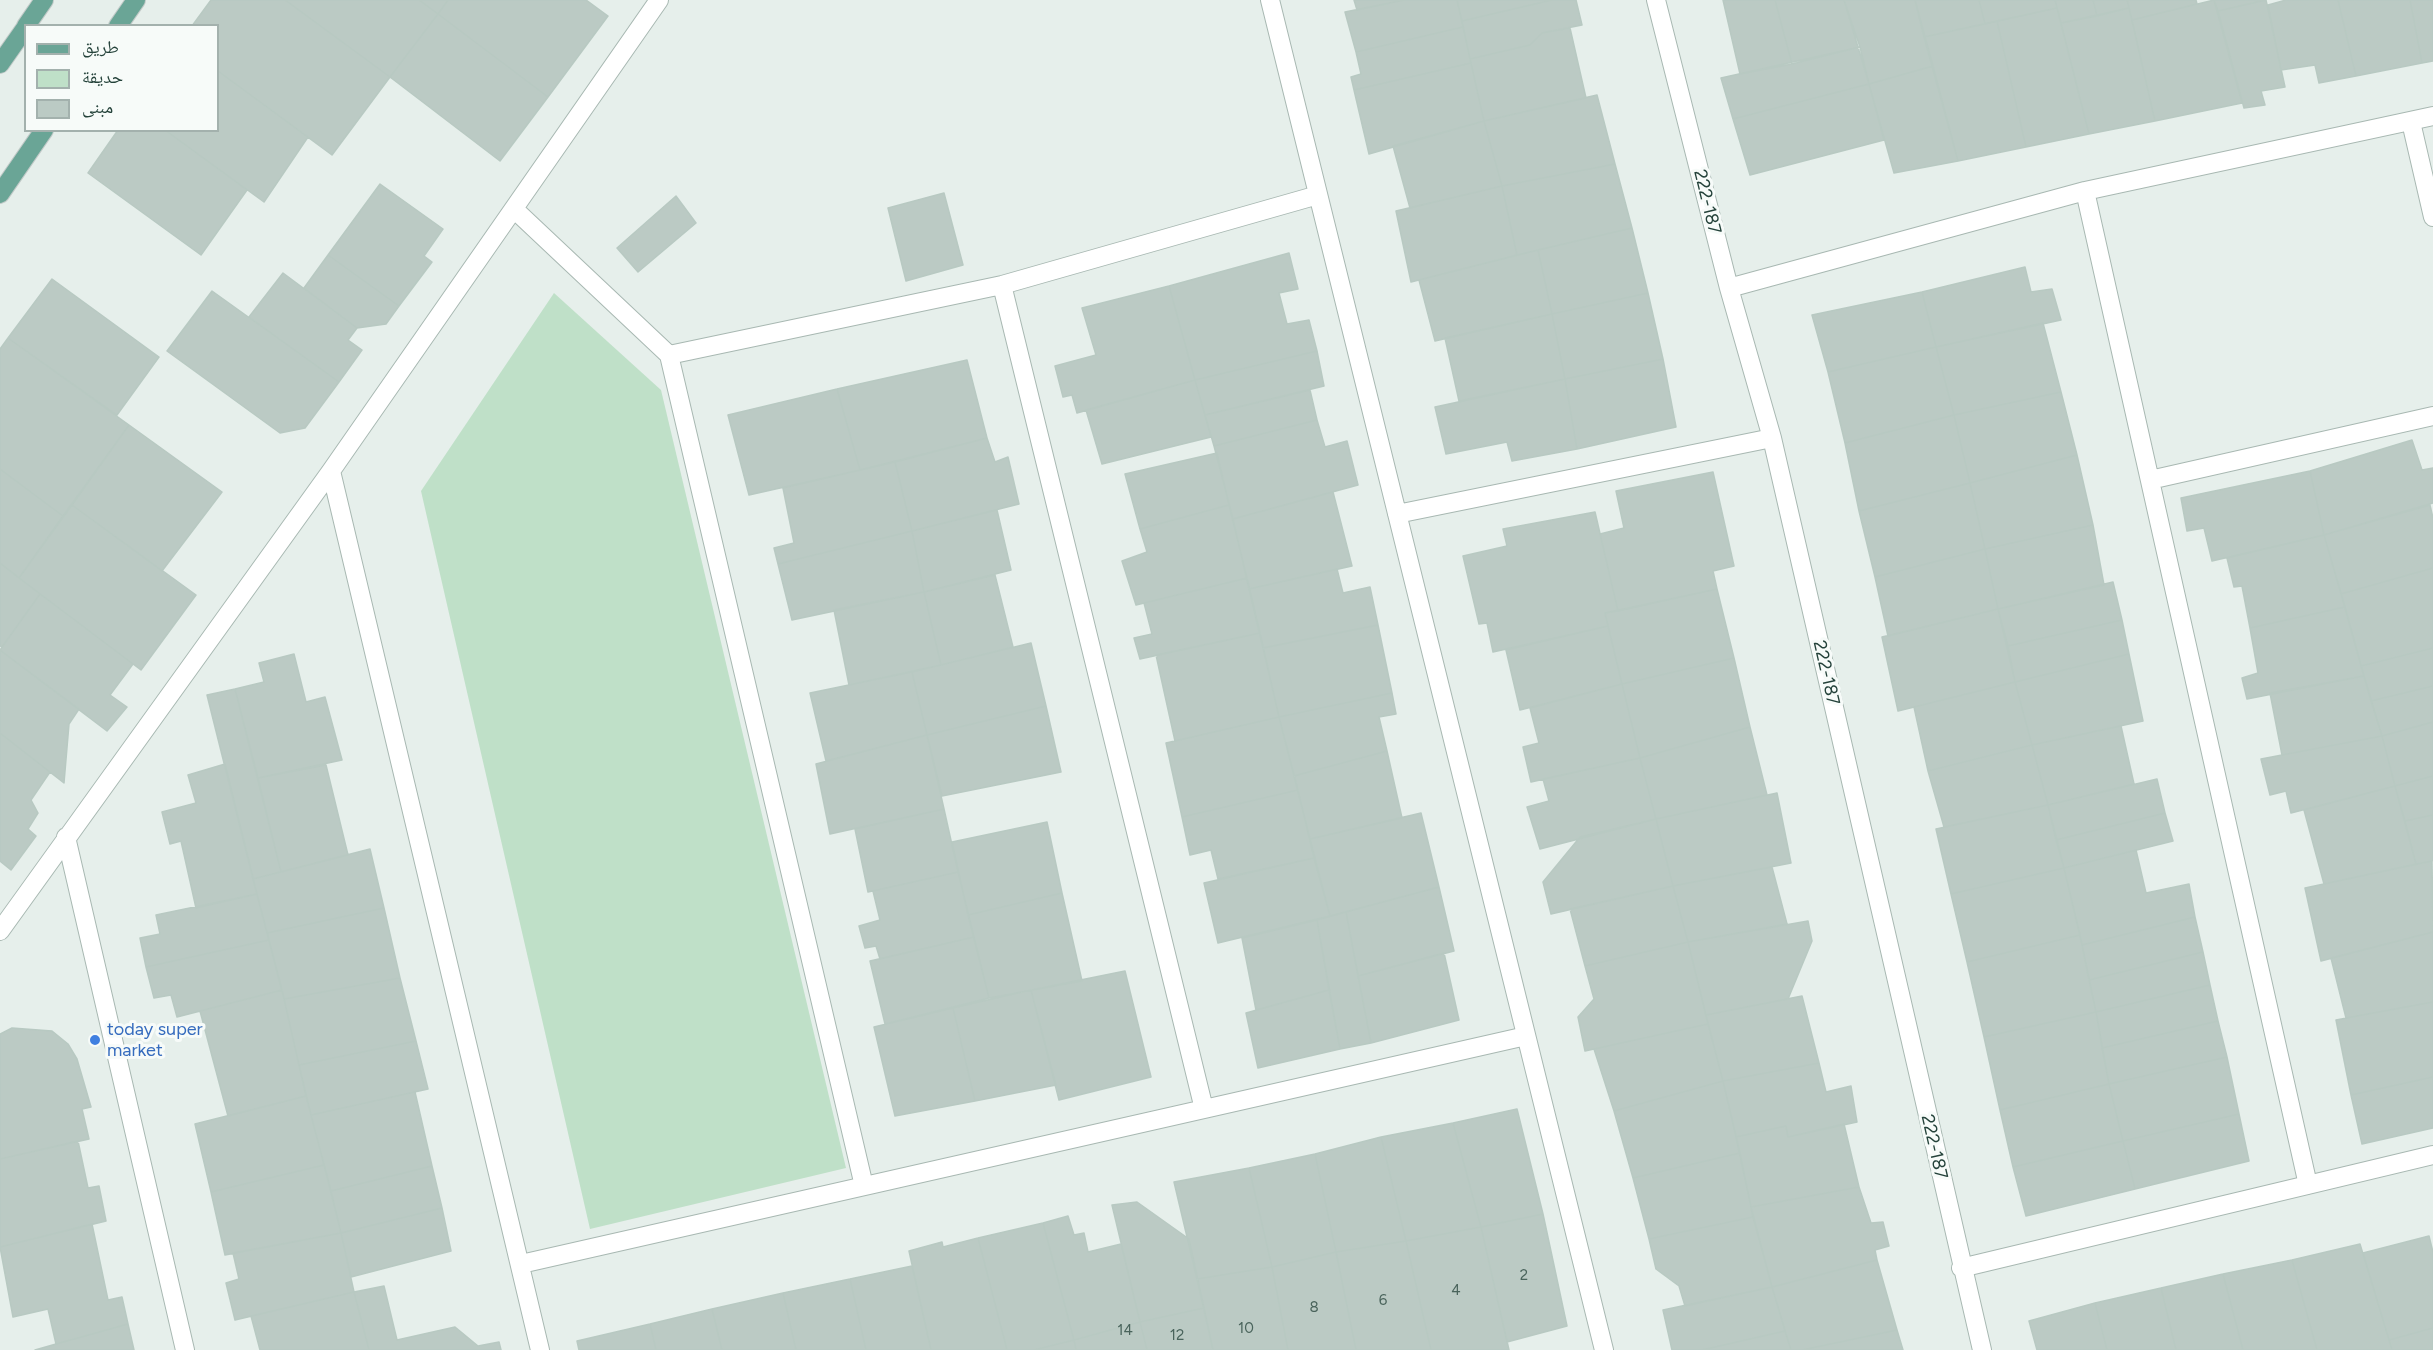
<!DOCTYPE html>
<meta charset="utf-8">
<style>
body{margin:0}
#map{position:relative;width:2433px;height:1350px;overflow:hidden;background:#e6efeb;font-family:Figtree,"Noto Naskh Arabic",sans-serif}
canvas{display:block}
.legend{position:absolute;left:24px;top:24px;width:195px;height:108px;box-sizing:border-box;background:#f7fbf9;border:2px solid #a3b1ad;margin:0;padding:8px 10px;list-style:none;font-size:18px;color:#24423a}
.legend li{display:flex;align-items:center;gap:12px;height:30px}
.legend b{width:30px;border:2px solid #a3b1ad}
</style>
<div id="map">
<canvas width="2433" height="1350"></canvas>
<ul class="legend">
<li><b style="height:8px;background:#6aa596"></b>طريق</li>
<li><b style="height:16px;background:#bfe0c8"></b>حديقة</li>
<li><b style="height:16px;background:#bbcac4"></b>مبنى</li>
</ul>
</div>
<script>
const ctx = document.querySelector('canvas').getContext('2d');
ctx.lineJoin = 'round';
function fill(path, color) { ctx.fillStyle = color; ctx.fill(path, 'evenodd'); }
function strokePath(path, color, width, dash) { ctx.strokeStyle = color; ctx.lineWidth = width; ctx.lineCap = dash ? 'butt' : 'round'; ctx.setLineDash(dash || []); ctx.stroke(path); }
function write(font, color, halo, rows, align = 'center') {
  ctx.font = font + ' Figtree,sans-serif'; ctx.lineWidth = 6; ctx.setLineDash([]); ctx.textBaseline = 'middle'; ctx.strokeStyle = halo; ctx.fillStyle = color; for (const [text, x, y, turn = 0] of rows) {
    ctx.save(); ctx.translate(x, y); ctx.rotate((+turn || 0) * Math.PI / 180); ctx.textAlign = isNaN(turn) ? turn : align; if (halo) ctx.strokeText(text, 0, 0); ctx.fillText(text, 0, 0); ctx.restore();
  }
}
const green = new Path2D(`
 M 554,293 L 661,390 L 846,1168 L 590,1229 L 421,491 Z`);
const building = new Path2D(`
 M 211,0 L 285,0 L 390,77 L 332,155 L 218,71 L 218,26 L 192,26 Z
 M 285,0 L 419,0 L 438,14 L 390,77 Z
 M 419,0 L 448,0 L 438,14 Z
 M 448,0 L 586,0 L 608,16 L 548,97 L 438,14 Z
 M 1354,0 L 1404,0 L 1357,10 Z
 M 1404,0 L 1457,0 L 1463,27 L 1356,52 L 1345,12 Z
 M 1457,0 L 1552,0 L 1462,21 Z
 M 1552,0 L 1576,0 L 1582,25 L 1542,33 L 1530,45 L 1470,59 L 1462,21 Z
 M 1723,0 L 1775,0 L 1792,64 L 1740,74 Z
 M 1775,0 L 1844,0 L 1860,47 L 1792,64 Z
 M 1844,0 L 1915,0 L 1933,66 L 1869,84 Z
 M 1915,0 L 1979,0 L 1985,24 L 1924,37 Z
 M 1979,0 L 2055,0 L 2057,8 L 1985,24 Z
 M 2055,0 L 2093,0 L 2097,16 L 2061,23 Z
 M 2093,0 L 2127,0 L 2129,8 L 2097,16 Z
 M 2127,0 L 2196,0 L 2197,4 L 2132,20 Z
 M 2214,0 L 2265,0 L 2218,11 Z
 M 2214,0 L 2242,103 L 2155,121 L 2132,20 Z
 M 2266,0 L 2285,87 L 2261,91 L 2265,105 L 2244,108 L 2218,11 Z
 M 2286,0 L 2338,0 L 2356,76 L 2319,83 L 2315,65 L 2281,70 L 2268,5 Z
 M 2338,0 L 2410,0 L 2422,63 L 2356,76 Z
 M 2410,0 L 2433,0 L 2433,61 L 2422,63 Z
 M 2057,8 L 2089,134 L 2026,147 L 1997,21 Z
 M 2129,8 L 2155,121 L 2089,134 L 2061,23 Z
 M 438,14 L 548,97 L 500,161 L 390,77 Z
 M 1997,21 L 2026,147 L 1958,161 L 1924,37 Z
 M 1463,27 L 1471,63 L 1354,90 L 1351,77 L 1361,74 L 1356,52 Z
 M 1570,28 L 1586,98 L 1484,121 L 1470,59 L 1530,45 L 1542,33 Z
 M 1860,47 L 1869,84 L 1733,119 L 1721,78 Z
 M 1471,63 L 1484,121 L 1369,154 L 1354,90 Z
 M 1933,66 L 1958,161 L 1894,173 L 1869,84 Z
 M 218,71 L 308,137 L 264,202 L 165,130 L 218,130 Z
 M 1869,84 L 1884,140 L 1750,175 L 1733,119 Z
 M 1597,95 L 1615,164 L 1502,186 L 1484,121 Z
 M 1484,121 L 1502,186 L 1410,208 L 1393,146 Z
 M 118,130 L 165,130 L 247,190 L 201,255 L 88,173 Z
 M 1615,164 L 1632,228 L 1517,255 L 1502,186 Z
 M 380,184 L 443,229 L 424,256 L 432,262 L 399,306 L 328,255 Z
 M 1502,186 L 1517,255 L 1411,282 L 1396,211 Z
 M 944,193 L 963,265 L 906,281 L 888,208 Z
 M 676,196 L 696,223 L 638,272 L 617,248 Z
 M 1632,228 L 1648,293 L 1552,314 L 1538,250 Z
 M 1538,250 L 1552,314 L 1435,341 L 1419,280 Z
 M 1289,253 L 1298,289 L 1279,293 L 1287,324 L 1309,320 L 1317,351 L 1195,380 L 1169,286 Z
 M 328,255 L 399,306 L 386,324 L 357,328 L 304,288 Z
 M 2025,267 L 2031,292 L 2052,289 L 2061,320 L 1936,347 L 1922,292 Z
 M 283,273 L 357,328 L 348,340 L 362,350 L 339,382 L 249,317 Z
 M 52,279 L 159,357 L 117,415 L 8,338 Z
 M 1169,286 L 1195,380 L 1077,413 L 1072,395 L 1063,397 L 1055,366 L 1096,355 L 1082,308 Z
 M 212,291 L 339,382 L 305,428 L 280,433 L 167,351 Z
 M 1922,292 L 1936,347 L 1828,372 L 1812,315 Z
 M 1648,293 L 1663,359 L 1565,379 L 1552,314 Z
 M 1552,314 L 1565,379 L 1459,401 L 1445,338 Z
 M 2043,323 L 2061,392 L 1954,415 L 1936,347 Z
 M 8,338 L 129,425 L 63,516 L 0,469 L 0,349 Z
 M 1936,347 L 1954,415 L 1845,443 L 1828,372 Z
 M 1317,351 L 1324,386 L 1205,415 L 1195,380 Z
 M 1663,359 L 1676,427 L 1577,449 L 1565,379 Z
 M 967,360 L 987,438 L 860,470 L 837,389 Z
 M 1565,379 L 1577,449 L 1512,461 L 1507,442 L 1446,454 L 1435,407 Z
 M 1195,380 L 1211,437 L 1102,464 L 1086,410 Z
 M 837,389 L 860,470 L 749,495 L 728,415 Z
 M 1310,390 L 1317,420 L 1214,446 L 1205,415 Z
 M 2061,392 L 2077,455 L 1970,483 L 1954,415 Z
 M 1954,415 L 1970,483 L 1859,511 L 1845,443 Z
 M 1317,420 L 1325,447 L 1347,441 L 1358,485 L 1233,519 L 1214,446 Z
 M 129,425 L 222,492 L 162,571 L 72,505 Z
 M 987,438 L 995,462 L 1008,457 L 1019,504 L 912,531 L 895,462 Z
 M 2412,440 L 2422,470 L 2433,468 L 2433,503 L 2324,535 L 2310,471 Z
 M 1217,453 L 1229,505 L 1140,529 L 1125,474 Z
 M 2077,455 L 2093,525 L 1985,549 L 1970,483 Z
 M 895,462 L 912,531 L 778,564 L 774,548 L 794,543 L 783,488 Z
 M 0,469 L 63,516 L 19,578 L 0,563 Z
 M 2310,471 L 2324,535 L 2212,561 L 2204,528 L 2187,531 L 2181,498 Z
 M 1713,472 L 1734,566 L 1713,571 L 1717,589 L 1618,611 L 1600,534 L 1624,528 L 1616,491 Z
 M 1970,483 L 1985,549 L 1875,577 L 1859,511 Z
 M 1333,492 L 1352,566 L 1249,589 L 1233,519 Z
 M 72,505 L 196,595 L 141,670 L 19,578 Z
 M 1229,505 L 1247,578 L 1136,605 L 1122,561 L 1147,552 L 1140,529 Z
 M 2430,505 L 2433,518 L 2433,568 L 2341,594 L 2324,535 Z
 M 997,510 L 1011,570 L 924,592 L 912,531 Z
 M 1595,512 L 1618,611 L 1605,613 L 1608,626 L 1493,652 L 1487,623 L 1479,624 L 1463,556 L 1507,546 L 1503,529 Z
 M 2093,525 L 2104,585 L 1998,609 L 1985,549 Z
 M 912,531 L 924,592 L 792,620 L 778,564 Z
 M 2324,535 L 2345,607 L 2250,628 L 2242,586 L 2234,587 L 2227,558 Z
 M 1985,549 L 1998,609 L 1888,636 L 1875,577 Z
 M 0,563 L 40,594 L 2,647 L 0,646 Z
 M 2433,568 L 2433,648 L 2361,666 L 2341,594 Z
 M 1337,569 L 1343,593 L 1370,587 L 1378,625 L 1263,648 L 1249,589 Z
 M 995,575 L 1013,647 L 941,665 L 924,592 Z
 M 1247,578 L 1260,633 L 1140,659 L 1134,638 L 1152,634 L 1144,603 Z
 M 2113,582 L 2122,620 L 2008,646 L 1998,609 Z
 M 1717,589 L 1734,658 L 1622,684 L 1605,613 Z
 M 924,592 L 941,665 L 849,685 L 834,610 Z
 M 40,594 L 133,664 L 110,695 L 127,707 L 107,731 L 0,650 Z
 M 2345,607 L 2364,676 L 2247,699 L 2242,678 L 2258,673 L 2250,628 Z
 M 1998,609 L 2015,682 L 1898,711 L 1882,637 Z
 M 2122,620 L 2129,654 L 2015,682 L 2008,646 Z
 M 1378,625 L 1392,693 L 1279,717 L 1263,648 Z
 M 1608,626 L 1622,684 L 1520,710 L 1506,650 Z
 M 1260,633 L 1279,717 L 1175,741 L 1156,655 Z
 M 1031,643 L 1046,706 L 927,735 L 912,672 Z
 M 2433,648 L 2433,686 L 2371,701 L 2361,666 Z
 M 0,650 L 79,709 L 69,724 L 64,783 L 0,733 Z
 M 294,654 L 306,702 L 325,697 L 342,760 L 258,778 L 235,689 L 264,682 L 259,663 Z
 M 2129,654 L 2143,721 L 2032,745 L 2015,682 Z
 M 1734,658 L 1750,727 L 1640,758 L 1622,684 Z
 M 912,672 L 927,735 L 826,761 L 810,693 Z
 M 2364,676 L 2382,736 L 2282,755 L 2270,693 Z
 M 2015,682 L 2032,745 L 1928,771 L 1914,707 Z
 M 1622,684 L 1640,758 L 1531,782 L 1523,747 L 1539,743 L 1530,708 Z
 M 2433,686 L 2433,722 L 2382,736 L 2371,701 Z
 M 235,689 L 281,872 L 253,879 L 207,695 Z
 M 1392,693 L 1396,714 L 1379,717 L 1387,751 L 1294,776 L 1279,717 Z
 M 1046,706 L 1061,772 L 942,796 L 927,735 Z
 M 1279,717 L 1298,790 L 1182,817 L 1166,743 Z
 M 2433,722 L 2433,776 L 2395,786 L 2382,736 Z
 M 2121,726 L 2134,784 L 2048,805 L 2032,745 Z
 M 1750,727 L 1767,795 L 1656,819 L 1640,758 Z
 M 0,733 L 50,772 L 31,800 L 38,813 L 28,829 L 36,836 L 11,870 L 0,861 Z
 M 927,735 L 944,809 L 830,834 L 816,764 Z
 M 2382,736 L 2395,786 L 2291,813 L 2286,791 L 2270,795 L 2261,759 Z
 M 2032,745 L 2048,805 L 1944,827 L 1928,771 Z
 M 1387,751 L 1402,818 L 1310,839 L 1294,776 Z
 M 1640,758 L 1656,819 L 1540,849 L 1527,807 L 1549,801 L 1543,779 Z
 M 225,764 L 257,894 L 196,908 L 181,841 L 170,844 L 162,812 L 196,803 L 188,775 Z
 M 326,765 L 348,855 L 281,872 L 258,778 Z
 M 2433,776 L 2433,815 L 2405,821 L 2395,786 Z
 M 2157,779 L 2165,813 L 2056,840 L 2048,805 Z
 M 2395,786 L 2416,864 L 2324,884 L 2304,810 Z
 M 1298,790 L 1314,858 L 1218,879 L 1211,850 L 1190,855 L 1182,817 Z
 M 1777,793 L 1791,863 L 1673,886 L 1656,819 Z
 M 2048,805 L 2064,868 L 1951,894 L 1936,829 Z
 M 944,809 L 958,872 L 868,892 L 855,829 Z
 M 1421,813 L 1439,887 L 1330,916 L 1310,839 Z
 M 2165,813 L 2173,841 L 2064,868 L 2056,840 Z
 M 2433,815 L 2433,861 L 2416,864 L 2405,821 Z
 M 1656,819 L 1673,886 L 1551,914 L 1543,882 L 1580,837 Z
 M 1047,822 L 1062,893 L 968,915 L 952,842 Z
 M 370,849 L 384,908 L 267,933 L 253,879 Z
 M 2136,850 L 2146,893 L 2189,884 L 2195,917 L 2082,945 L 2064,868 Z
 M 1314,858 L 1330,916 L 1218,943 L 1204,883 Z
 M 2432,861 L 2433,932 L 2321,961 L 2305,888 Z
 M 1772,867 L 1787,924 L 1688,942 L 1673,886 Z
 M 2064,868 L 2080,935 L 1967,962 L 1951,894 Z
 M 958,872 L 974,937 L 880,959 L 876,946 L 865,948 L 859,926 L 880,920 L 873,891 Z
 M 1673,886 L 1688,942 L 1585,966 L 1570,909 Z
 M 1439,887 L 1454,951 L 1358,976 L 1346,912 Z
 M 1062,893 L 1082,981 L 989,998 L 968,915 Z
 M 257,894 L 269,940 L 146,967 L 140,938 L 160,934 L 156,915 Z
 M 384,908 L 400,978 L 284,999 L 267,933 Z
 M 1346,912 L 1371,1043 L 1340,1049 L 1317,920 Z
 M 2195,917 L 2203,952 L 2089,980 L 2082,945 Z
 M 1317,920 L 1329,990 L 1256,1010 L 1242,938 Z
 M 1808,921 L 1812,941 L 1788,999 L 1706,1015 L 1688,942 Z
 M 2433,932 L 2433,1002 L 2346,1018 L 2331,958 Z
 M 2080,935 L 2096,1012 L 1984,1037 L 1967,962 Z
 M 974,937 L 989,998 L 885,1024 L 870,961 Z
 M 269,940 L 282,990 L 177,1017 L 171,995 L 154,998 L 146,967 Z
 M 1688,942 L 1708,1024 L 1585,1051 L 1578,1017 L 1594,999 L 1585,966 Z
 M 2203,952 L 2210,985 L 2096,1012 L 2089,980 Z
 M 1444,953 L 1459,1020 L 1371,1043 L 1358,976 Z
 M 1125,971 L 1151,1077 L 1059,1100 L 1031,990 Z
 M 400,978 L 416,1041 L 299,1065 L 284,999 Z
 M 2210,985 L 2218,1021 L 2102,1048 L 2096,1012 Z
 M 282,990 L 306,1096 L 228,1116 L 200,1011 Z
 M 1031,990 L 1056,1085 L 975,1101 L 953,1008 Z
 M 1329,990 L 1340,1049 L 1258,1068 L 1246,1013 Z
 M 1802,996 L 1819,1063 L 1723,1081 L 1706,1015 Z
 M 2433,1002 L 2433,1077 L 2351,1095 L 2336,1020 Z
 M 953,1008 L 975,1101 L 895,1116 L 874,1027 Z
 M 2096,1012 L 2109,1084 L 2000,1110 L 1984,1037 Z
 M 2218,1021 L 2227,1057 L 2109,1084 L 2102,1048 Z
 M 1708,1024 L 1723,1081 L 1614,1111 L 1594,1049 Z
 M 12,1028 L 52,1031 L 68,1044 L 77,1059 L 91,1107 L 82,1109 L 89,1139 L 0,1159 L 0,1034 Z
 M 416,1041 L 428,1089 L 311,1115 L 299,1065 Z
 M 2227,1057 L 2239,1114 L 2123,1141 L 2109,1084 Z
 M 1819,1063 L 1826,1092 L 1851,1086 L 1857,1122 L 1788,1137 L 1786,1126 L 1736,1137 L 1723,1081 Z
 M 2433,1077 L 2433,1128 L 2362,1144 L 2351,1095 Z
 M 1723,1081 L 1740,1153 L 1633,1178 L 1614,1111 Z
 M 2109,1084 L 2123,1141 L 2013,1167 L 2000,1110 Z
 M 415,1092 L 432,1166 L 331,1191 L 311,1115 Z
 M 306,1096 L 324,1165 L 211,1192 L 195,1124 Z
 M 1517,1109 L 1543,1214 L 1481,1227 L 1453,1123 Z
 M 2239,1114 L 2249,1161 L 2135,1189 L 2123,1141 Z
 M 1453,1123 L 1481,1227 L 1406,1241 L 1381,1137 Z
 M 1844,1124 L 1859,1187 L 1751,1207 L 1736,1137 L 1786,1126 L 1788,1137 Z
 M 1381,1137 L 1406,1241 L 1336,1252 L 1315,1154 Z
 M 78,1141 L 88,1188 L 99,1186 L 106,1221 L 0,1247 L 0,1159 Z
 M 2123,1141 L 2135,1189 L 2026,1216 L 2013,1167 Z
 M 1740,1153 L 1753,1217 L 1649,1239 L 1633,1178 Z
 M 1315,1154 L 1336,1252 L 1272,1267 L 1249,1168 Z
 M 324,1165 L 341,1233 L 225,1255 L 211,1192 Z
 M 432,1166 L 442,1208 L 341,1233 L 331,1191 Z
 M 1249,1168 L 1272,1267 L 1197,1279 L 1174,1182 Z
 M 1859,1187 L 1871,1223 L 1883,1222 L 1889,1246 L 1875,1250 L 1877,1260 L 1772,1287 L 1751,1207 Z
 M 1137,1202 L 1189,1239 L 1204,1308 L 1140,1322 L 1112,1205 Z
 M 442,1208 L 451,1251 L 351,1277 L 341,1233 Z
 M 1543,1214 L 1567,1326 L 1507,1342 L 1481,1227 Z
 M 1068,1216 L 1074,1235 L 1084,1233 L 1088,1252 L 1121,1244 L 1140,1322 L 1074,1340 L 1043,1223 Z
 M 1753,1217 L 1772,1287 L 1685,1306 L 1679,1286 L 1656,1269 L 1649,1239 Z
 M 1043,1223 L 1074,1340 L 1034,1350 L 1007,1350 L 978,1238 Z
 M 92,1224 L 108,1300 L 122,1297 L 128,1324 L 56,1344 L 48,1309 L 13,1317 L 0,1247 Z
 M 1481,1227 L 1509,1350 L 1431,1350 L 1406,1241 Z
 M 341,1233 L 354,1292 L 235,1320 L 226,1283 L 239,1279 L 233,1253 Z
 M 2429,1236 L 2433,1252 L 2433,1328 L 2389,1340 L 2363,1253 Z
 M 978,1238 L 1007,1350 L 931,1350 L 909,1251 L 942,1242 L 943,1247 Z
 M 1406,1241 L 1431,1350 L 1356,1350 L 1336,1252 Z
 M 2360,1244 L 2392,1350 L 2317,1350 L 2292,1260 Z
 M 1336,1252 L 1356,1350 L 1288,1350 L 1272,1267 Z
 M 1877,1260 L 1897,1330 L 1802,1350 L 1791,1350 L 1772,1287 Z
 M 2292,1260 L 2317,1350 L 2243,1350 L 2223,1274 Z
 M 912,1266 L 931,1350 L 866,1350 L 850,1279 Z
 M 1272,1267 L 1288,1350 L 1213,1350 L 1197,1279 Z
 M 2223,1274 L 2243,1350 L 2176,1350 L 2161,1288 Z
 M 850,1279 L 866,1350 L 796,1350 L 783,1293 Z
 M 384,1286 L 397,1340 L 455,1327 L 478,1346 L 499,1342 L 501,1350 L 369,1350 L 354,1292 Z
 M 1772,1287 L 1785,1331 L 1702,1350 L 1672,1350 L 1663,1310 Z
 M 2161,1288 L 2176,1350 L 2107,1350 L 2095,1303 Z
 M 354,1292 L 369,1350 L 260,1350 L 251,1316 Z
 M 783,1293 L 796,1350 L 722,1350 L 712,1309 Z
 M 2095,1303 L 2107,1350 L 2037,1350 L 2029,1321 Z
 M 1204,1308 L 1213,1350 L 1147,1350 L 1140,1322 Z
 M 712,1309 L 722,1350 L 656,1350 L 650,1324 Z
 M 1140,1322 L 1147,1350 L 1076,1350 L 1074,1340 Z
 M 128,1324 L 134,1350 L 35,1350 L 56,1344 Z
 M 650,1324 L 656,1350 L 579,1350 L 577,1341 Z
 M 2433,1328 L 2433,1350 L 2392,1350 L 2389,1340 Z
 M 1897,1330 L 1903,1350 L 1802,1350 Z
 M 1785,1331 L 1791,1350 L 1702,1350 Z
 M 1074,1340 L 1076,1350 L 1034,1350 Z`);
const street = new Path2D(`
 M 1270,0 L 1604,1350
 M 1656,0 L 1729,288 L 1772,438 L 1982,1350
 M 2411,122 L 2433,217
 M 2085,191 L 2308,1185
 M 514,209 L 669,355 L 864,1186
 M 1002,285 L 1204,1109
 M 1729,288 L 2085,191 L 2433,116
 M 669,355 L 1002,285 L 1318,195
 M 331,471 L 540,1350
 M 2150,480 L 2433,416
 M 1397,514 L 1772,438
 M 66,837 L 185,1350
 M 0,931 L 331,471 L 659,0
 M 521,1264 L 1526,1036
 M 1961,1268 L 2433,1155`);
const primary = new Path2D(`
 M 26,26 L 44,0
 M 118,26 L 136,0
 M 0,64 L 26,27
 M 0,194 L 44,130`);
const markers = [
 [95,1040,6,"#3f7fe0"]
];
const numberNames = [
 ["2",1524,1276],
 ["4",1456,1291],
 ["6",1383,1301],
 ["8",1314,1308],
 ["10",1246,1329],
 ["14",1125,1331],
 ["12",1177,1336]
];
const streetNames = [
 ["222-187",1707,202,76],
 ["222-187",1826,673,77],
 ["222-187",1934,1147,77]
];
const shopNames = [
 ["today super",107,1030],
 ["market",107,1051]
];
fill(green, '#bfe0c8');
fill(building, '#bbcac4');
strokePath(building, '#b8c9c2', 1.5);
strokePath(street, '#a8b8b2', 20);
strokePath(primary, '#c2cac8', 20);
strokePath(street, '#fff', 18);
strokePath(primary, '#6aa596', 18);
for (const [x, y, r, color] of markers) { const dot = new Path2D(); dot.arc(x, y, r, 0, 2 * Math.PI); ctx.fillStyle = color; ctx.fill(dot); strokePath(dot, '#f7fbf9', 2); }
write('15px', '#4a645c', null, numberNames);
write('18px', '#24423a', '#f7fbf9', streetNames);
write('18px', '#366cbe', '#f7fbf9', shopNames, 'left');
</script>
